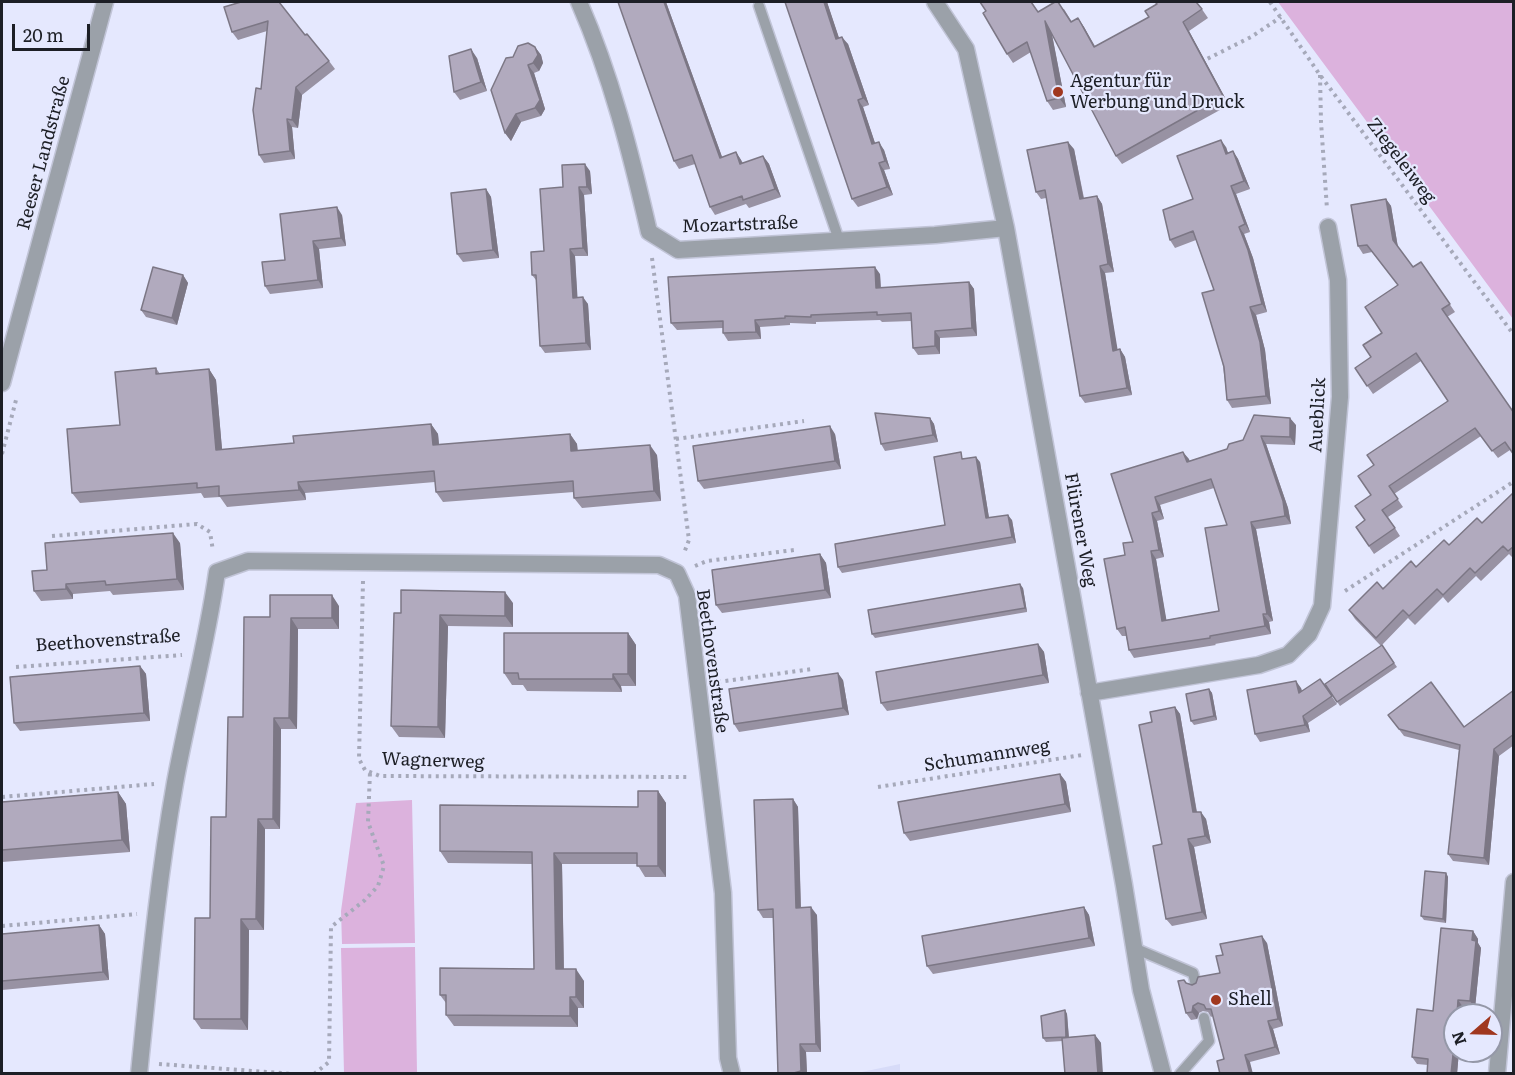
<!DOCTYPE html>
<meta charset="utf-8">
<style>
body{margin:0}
#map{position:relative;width:1515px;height:1075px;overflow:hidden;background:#e5e8fe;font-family:Literata,serif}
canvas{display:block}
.frame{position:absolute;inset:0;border:3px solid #1d1f26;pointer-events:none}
.north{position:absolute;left:1443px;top:1003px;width:60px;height:60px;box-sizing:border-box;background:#e5e8fe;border:2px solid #9598a8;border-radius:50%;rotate:250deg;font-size:16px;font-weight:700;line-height:24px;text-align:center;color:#1d1f26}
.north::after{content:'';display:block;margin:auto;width:21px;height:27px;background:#a0371f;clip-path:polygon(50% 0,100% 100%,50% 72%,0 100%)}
.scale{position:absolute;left:12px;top:24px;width:78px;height:27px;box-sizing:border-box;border:3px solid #1d1f26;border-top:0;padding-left:8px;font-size:18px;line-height:21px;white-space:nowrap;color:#1d1f26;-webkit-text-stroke:4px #e5e8fe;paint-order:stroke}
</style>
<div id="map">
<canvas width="1515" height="1075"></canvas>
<div class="frame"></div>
<div class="north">N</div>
<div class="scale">20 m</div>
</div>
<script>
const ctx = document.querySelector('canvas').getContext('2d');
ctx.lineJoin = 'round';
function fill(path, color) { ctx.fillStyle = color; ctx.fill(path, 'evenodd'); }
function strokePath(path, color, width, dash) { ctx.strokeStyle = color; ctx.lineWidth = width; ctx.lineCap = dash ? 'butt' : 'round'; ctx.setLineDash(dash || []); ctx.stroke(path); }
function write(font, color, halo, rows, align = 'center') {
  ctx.font = font + ' Literata,serif'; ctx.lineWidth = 4.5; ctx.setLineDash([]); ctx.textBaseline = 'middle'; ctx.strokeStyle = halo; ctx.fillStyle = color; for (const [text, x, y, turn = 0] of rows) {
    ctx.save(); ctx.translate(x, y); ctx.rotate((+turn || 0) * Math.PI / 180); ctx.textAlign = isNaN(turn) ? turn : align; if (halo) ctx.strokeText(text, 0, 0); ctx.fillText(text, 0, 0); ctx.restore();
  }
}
const built = new Path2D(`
 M 900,1064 L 900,1073 L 857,1073 Z`);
const green = new Path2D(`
 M 1278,2 L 1513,2 L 1513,319 Z
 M 412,800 L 415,943 L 342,944 L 341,911 L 356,803 Z
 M 415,947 L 417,1073 L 344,1073 L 341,948 Z`);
const path = new Path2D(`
 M 1270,2 L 1320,75 L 1514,335
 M 1201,62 L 1251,37 L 1281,17
 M 1320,75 L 1321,122 L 1327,209
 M 652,258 L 689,540 L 684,553
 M 676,439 L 804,421
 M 2,454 L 16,400
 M 52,536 L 197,524 L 210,532 L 213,551
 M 695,566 L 707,561 L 794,550
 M 363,581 L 359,759 L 365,770 L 380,776 L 690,777
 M 1345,591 L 1513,482
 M 16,667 L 182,655
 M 718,682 L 812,669
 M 878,787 L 1082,755
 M 2,797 L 154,784
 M 2,926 L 137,914
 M 159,1064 L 294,1074
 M 314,1074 L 329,1062 L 331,927 L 365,900 L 378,886 L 384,866 L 368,822 L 370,772`);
const service = new Path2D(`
 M 759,6 L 839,240
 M 1134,948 L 1193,973 L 1196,985
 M 1180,1074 L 1209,1041 L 1204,1018`);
const minor = new Path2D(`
 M 579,2 C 611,75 631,154 649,232 L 678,250 L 935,235 L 1006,228
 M 935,2 L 966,49 L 1006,228 L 1124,885 L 1141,990 L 1163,1074
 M 1089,693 L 1259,665 L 1288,655 L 1309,634 L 1322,606 L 1340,397 L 1338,280 L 1328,227
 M 139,1074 C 149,976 158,879 175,783 C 188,712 207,643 217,572 L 248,561 L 659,565 L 677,573 L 687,595 L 723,893 L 728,1058 L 732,1074
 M 1497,1074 L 1514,882`);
const tertiary = new Path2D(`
 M 2,383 L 105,2`);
const wall = new Path2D(`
 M 241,2 L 305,35 L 329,61 L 335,69 L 302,95 L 298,128 L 292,127 L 295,159 L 264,163 L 259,155 L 261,89 L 267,31 L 238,40 L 232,32 Z
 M 618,2 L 666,2 L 722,157 L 736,152 L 743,163 L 763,156 L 769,164 L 781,197 L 749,208 L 746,204 L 715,215 L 710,207 L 695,164 L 679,169 L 674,161 Z
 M 785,2 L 828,2 L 827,2 L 839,38 L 848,44 L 869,105 L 863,107 L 875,143 L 884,150 L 890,169 L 884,170 L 893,195 L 858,207 L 852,199 Z
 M 980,2 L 1032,2 L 1038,12 L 1064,9 L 1072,22 L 1078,18 L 1084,27 L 1095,46 L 1197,2 L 1208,18 L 1189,31 L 1229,105 L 1122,164 L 1116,156 L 1052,34 L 1066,107 L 1053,110 L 1047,101 L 1031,52 L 1013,63 L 1007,54 L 986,11 Z
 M 535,47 L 541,55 L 543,63 L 539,71 L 534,73 L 545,109 L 541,116 L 521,122 L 511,141 L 505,133 L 513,57 Z
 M 477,58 L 487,91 L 460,100 L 454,92 Z
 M 1226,147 L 1228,153 L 1233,151 L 1238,159 L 1250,189 L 1236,194 L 1250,232 L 1244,234 L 1253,258 L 1267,312 L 1256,315 L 1265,350 L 1271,404 L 1232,408 L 1227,400 L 1214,290 L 1196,240 L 1175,248 L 1170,240 L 1193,199 Z
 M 1074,149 L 1084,198 L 1097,196 L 1102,204 L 1114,272 L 1105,273 L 1117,350 L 1120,349 L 1125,357 L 1132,395 L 1085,403 L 1080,396 L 1046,198 L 1041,199 L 1036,192 Z
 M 590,171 L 592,194 L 584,195 L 588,256 L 575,256 L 577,297 L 588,304 L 591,350 L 545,353 L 540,346 L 536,280 L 532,275 L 544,251 L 563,187 Z
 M 486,189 L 491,197 L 499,258 L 463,262 L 457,254 Z
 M 1386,199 L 1391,206 L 1398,247 L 1413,267 L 1421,262 L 1455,312 L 1447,317 L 1510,450 L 1498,458 L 1481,436 L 1394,494 L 1403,507 L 1388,517 L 1400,536 L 1374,554 L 1356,527 L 1365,520 L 1371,495 L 1374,465 L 1448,401 L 1421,361 L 1373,394 L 1355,368 L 1371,357 L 1382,333 L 1398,285 L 1372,252 L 1363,254 L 1358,246 Z
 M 342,215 L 346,246 L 319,249 L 323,288 L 270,294 L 265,286 L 285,260 Z
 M 880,274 L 881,288 L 969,282 L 974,289 L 977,336 L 940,338 L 940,354 L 918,355 L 913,348 L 912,321 L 882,322 L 880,320 L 816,322 L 816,324 L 790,323 L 790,325 L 760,327 L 761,339 L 728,341 L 723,333 L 723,328 L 677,330 L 671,323 Z
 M 183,275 L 188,283 L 177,325 L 146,317 L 141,310 Z
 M 156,368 L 160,374 L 209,369 L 216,380 L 222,450 L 294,443 L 431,424 L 438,434 L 439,445 L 570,434 L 577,444 L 578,451 L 657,455 L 661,501 L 582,508 L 574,498 L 574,492 L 443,502 L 436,492 L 435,482 L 305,493 L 306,500 L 227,507 L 220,497 L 204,498 L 201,493 L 80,503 L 72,493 L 120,425 Z
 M 930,418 L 934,424 L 938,442 L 885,451 L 881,444 Z
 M 1296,425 L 1295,445 L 1266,444 L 1288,508 L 1291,524 L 1256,529 L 1273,621 L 1269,622 L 1271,634 L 1215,644 L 1216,645 L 1134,658 L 1129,650 L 1126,636 L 1122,636 L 1117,629 L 1133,542 L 1111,474 L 1189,459 L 1189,461 L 1227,449 L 1229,444 ZM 1214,488 L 1227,525 L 1219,611 L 1166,620 L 1156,559 L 1164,557 L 1157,521 L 1164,519 L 1160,505 Z
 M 835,434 L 841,469 L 704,489 L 698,481 Z
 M 964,458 L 965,459 L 980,462 L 989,518 L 1012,520 L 1016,543 L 842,573 L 838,567 L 945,525 Z
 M 1514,492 L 1514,559 L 1509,554 L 1481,581 L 1476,576 L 1448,603 L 1443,597 L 1415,625 L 1408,618 L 1381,646 L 1355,619 L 1349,610 L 1482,523 Z
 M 180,543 L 184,590 L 113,595 L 110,591 L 73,594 L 73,599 L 41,601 L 34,591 Z
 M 820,554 L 826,563 L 831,598 L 722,613 L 716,605 Z
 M 1023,588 L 1027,612 L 875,638 L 872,634 Z
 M 513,603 L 513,627 L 448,626 L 445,738 L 399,737 L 391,726 L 401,613 Z
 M 339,606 L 339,629 L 298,629 L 297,729 L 281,729 L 280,829 L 265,829 L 264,930 L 249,930 L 248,1030 L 201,1029 L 194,1019 L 226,817 L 243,717 L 270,617 Z
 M 628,633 L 636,645 L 636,686 L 621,686 L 622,692 L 527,691 L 523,685 L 512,685 L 504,673 Z
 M 1038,644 L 1044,652 L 1049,683 L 887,711 L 881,703 Z
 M 1382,645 L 1397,667 L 1340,706 L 1325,684 Z
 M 140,666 L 146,674 L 150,721 L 20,731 L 14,723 Z
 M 1320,679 L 1337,704 L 1308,723 L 1310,732 L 1260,742 L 1255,734 L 1301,688 L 1302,691 Z
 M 843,680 L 849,715 L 739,732 L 734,724 Z
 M 1209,689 L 1212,693 L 1217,720 L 1194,725 L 1191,721 Z
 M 1514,690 L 1514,745 L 1499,756 L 1489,865 L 1453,861 L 1448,854 L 1459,750 L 1404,736 L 1388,715 L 1464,727 Z
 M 1175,707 L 1180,714 L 1197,812 L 1206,819 L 1211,843 L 1194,847 L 1207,919 L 1172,926 L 1166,919 L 1162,844 L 1152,722 Z
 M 1060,774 L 1066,782 L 1071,812 L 910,841 L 904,833 Z
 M 658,791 L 666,803 L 666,877 L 645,877 L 637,864 L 562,864 L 564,969 L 584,981 L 584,1008 L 578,1008 L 578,1027 L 454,1026 L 446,1015 L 446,1003 L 440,995 L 534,969 L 532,864 L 448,863 L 440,851 L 638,807 Z
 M 118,792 L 126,804 L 130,852 L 2,862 L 2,802 Z
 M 793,799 L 798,807 L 801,907 L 817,915 L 821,1052 L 806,1052 L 807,1074 L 778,1074 L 773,918 L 763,918 L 758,910 Z
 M 1446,873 L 1448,877 L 1446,923 L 1424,920 L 1421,916 Z
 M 1084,907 L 1089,915 L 1095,946 L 933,974 L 927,966 Z
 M 99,925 L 105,934 L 109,980 L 2,990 L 2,934 Z
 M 1473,931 L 1478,939 L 1478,943 L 1481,948 L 1475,1008 L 1463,1007 L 1463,1015 L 1455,1015 L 1455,1051 L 1459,1051 L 1457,1074 L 1428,1065 L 1417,1064 L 1412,1057 L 1433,1011 Z
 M 1267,943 L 1283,1026 L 1273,1029 L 1280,1054 L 1250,1062 L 1224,1059 L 1213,1016 L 1211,1017 L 1208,1012 L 1203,1011 L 1199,1013 L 1197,1019 L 1191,1020 L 1186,1013 L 1186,983 L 1192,985 L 1220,973 Z
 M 1065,1010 L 1067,1014 L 1069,1037 L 1095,1035 L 1101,1043 L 1063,1041 L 1046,1042 L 1043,1038 Z`);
const shadedWall = new Path2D(`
 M 664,2 L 666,2 L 725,165 L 720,158 Z
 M 824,2 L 827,2 L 842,47 L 836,39 Z
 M 1078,18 L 1084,27 L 1100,56 L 1094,47 Z
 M 1045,21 L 1051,30 L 1066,107 L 1059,98 Z
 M 1183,22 L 1189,31 L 1229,105 L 1223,96 Z
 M 842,37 L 848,44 L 869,105 L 863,98 Z
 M 535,47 L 541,55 L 543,63 L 539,71 L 533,63 Z
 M 471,49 L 477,58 L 487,91 L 481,82 Z
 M 528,65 L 534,73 L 545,109 L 541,116 L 535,108 Z
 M 296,87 L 302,95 L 298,128 L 292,120 Z
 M 858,100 L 863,107 L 878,152 L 872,144 Z
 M 516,114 L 521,122 L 511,141 L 505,133 Z
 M 287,119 L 292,127 L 295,159 L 290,151 Z
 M 1221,140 L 1226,147 L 1231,162 L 1226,154 Z
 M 879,142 L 884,150 L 890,169 L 885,161 Z
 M 1068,142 L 1074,149 L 1085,206 L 1080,199 Z
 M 1233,151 L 1238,159 L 1250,189 L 1244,181 Z
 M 736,152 L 741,160 L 746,172 L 740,164 Z
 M 763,156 L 769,164 L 781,197 L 775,189 Z
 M 879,163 L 884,170 L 893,195 L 887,187 Z
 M 585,164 L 590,171 L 592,194 L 587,187 Z
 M 1231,186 L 1236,194 L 1250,232 L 1245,224 Z
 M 579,187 L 584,195 L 588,256 L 583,248 Z
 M 486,189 L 491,197 L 499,258 L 493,250 Z
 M 1097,196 L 1102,204 L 1114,272 L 1108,264 Z
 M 1386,199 L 1391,206 L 1398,248 L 1393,240 Z
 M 337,207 L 342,215 L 346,246 L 341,238 Z
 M 1239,227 L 1244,234 L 1253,258 L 1267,312 L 1262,304 Z
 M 313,241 L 319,249 L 323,288 L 318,280 Z
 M 570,249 L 575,256 L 578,305 L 573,298 Z
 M 1100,266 L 1105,273 L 1119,358 L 1113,351 Z
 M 875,267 L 880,274 L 881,295 L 876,288 Z
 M 183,275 L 188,283 L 177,325 L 172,318 Z
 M 969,282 L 974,289 L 977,336 L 972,328 Z
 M 583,297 L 588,304 L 591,350 L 586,343 Z
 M 1250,307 L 1256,315 L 1265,350 L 1271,404 L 1266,396 Z
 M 755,320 L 760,327 L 761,339 L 756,332 Z
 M 935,331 L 940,338 L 940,354 L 935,346 Z
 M 1120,349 L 1125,357 L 1132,395 L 1127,388 Z
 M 209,369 L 216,380 L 223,460 L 216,450 Z
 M 930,418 L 934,424 L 938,442 L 933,435 Z
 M 1290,418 L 1296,425 L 1295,445 L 1290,437 Z
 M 431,424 L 438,434 L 440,456 L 433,445 Z
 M 830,426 L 835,434 L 841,469 L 835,461 Z
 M 570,434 L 577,444 L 578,462 L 571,451 Z
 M 1261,436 L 1266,444 L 1288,508 L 1291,524 L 1285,516 Z
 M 650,445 L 657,455 L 661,501 L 654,491 Z
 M 1183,452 L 1189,459 L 1192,470 L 1187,462 Z
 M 976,457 L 980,462 L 990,524 L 986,518 Z
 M 298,482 L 305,493 L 306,500 L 299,490 Z
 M 1155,497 L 1160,505 L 1164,519 L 1159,511 Z
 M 1152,513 L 1157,521 L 1164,557 L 1159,550 Z
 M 1008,515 L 1012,520 L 1016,543 L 1012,537 Z
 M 1251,522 L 1256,529 L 1273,621 L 1267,614 Z
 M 173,533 L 180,543 L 184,590 L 177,579 Z
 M 1151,551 L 1156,559 L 1168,629 L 1162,621 Z
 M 820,554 L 826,563 L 831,598 L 825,590 Z
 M 66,584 L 73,594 L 73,599 L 66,589 Z
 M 1020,584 L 1023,588 L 1027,612 L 1025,608 Z
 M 505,592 L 513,603 L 513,627 L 505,616 Z
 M 332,595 L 339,606 L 339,629 L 332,618 Z
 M 1263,614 L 1269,622 L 1271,634 L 1265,626 Z
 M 440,615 L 448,626 L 445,738 L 438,727 Z
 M 291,618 L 298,629 L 297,729 L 289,718 Z
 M 628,633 L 636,645 L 636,686 L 628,674 Z
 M 1038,644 L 1044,652 L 1049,683 L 1043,675 Z
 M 140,666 L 146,674 L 150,721 L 144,713 Z
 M 838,673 L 843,680 L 849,715 L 843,708 Z
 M 613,674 L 621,686 L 622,692 L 613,679 Z
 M 1296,681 L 1301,688 L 1304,700 L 1299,693 Z
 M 1209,689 L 1212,693 L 1217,720 L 1214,716 Z
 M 1175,707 L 1180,714 L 1198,820 L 1193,812 Z
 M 1303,716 L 1308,723 L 1310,732 L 1305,725 Z
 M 274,718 L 281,729 L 280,829 L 273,819 Z
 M 1494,749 L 1499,756 L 1489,865 L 1484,858 Z
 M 1060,774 L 1066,782 L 1071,812 L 1065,804 Z
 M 658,791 L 666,803 L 666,877 L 658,866 Z
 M 118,792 L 126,804 L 130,852 L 122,840 Z
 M 793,799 L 798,807 L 801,916 L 796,908 Z
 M 1201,812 L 1206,819 L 1211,843 L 1205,836 Z
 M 258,819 L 265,829 L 264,930 L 256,919 Z
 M 1188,839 L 1194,847 L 1207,919 L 1202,912 Z
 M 554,853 L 562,864 L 564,981 L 556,969 Z
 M 1446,873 L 1448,877 L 1446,923 L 1443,919 Z
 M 811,907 L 817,915 L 821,1052 L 816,1044 Z
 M 1084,907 L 1089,915 L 1095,946 L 1089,938 Z
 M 241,919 L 249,930 L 248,1030 L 241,1019 Z
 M 99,925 L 105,934 L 109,980 L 103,972 Z
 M 1473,931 L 1478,939 L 1478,943 L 1481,948 L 1475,1008 L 1470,1001 Z
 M 1262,936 L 1267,943 L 1283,1026 L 1278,1019 Z
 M 576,969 L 584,981 L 584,1008 L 576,997 Z
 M 570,997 L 578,1008 L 578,1027 L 570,1016 Z
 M 1458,1000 L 1463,1007 L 1463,1015 L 1457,1015 Z
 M 1193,1006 L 1199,1013 L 1197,1019 L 1192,1012 Z
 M 1065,1010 L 1067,1014 L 1069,1041 L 1066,1037 Z
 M 1268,1021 L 1273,1029 L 1280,1054 L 1275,1047 Z
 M 1095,1035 L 1101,1043 L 1103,1074 L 1098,1074 Z
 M 1455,1036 L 1455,1051 L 1459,1051 L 1457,1074 L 1451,1074 Z
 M 800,1044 L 806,1052 L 807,1074 L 803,1074 L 801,1071 Z
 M 1245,1055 L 1250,1062 L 1253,1074 L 1250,1074 Z`);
const building = new Path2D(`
 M 241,2 L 279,2 L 305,35 L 307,34 L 329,61 L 296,87 L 292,120 L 287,119 L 290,151 L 259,155 L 253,110 L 256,88 L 261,89 L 268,21 L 232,32 L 224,7 Z
 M 618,2 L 664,2 L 720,158 L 736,152 L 740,164 L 763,156 L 775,189 L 743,200 L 742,196 L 710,207 L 692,155 L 674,161 Z
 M 785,2 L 824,2 L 836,39 L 842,37 L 863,98 L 858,100 L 872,144 L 879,142 L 885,161 L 879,163 L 887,187 L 852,199 Z
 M 980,2 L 1031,2 L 1038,12 L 1055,2 L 1058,2 L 1071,22 L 1078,18 L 1094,47 L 1149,17 L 1145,11 L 1157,4 L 1155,2 L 1196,2 L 1202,9 L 1183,22 L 1223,96 L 1116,156 L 1045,21 L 1059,98 L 1047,101 L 1027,42 L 1007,54 L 983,13 L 986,11 Z
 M 528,43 L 535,47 L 538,55 L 533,63 L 528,65 L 540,100 L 535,108 L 516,114 L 505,133 L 491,90 L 506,58 L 513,57 L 518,46 Z
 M 471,49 L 481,82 L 454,92 L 449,56 Z
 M 1221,140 L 1226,154 L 1233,151 L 1244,181 L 1231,186 L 1245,224 L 1239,227 L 1248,250 L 1262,304 L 1250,307 L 1260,342 L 1266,396 L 1227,400 L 1224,367 L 1202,293 L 1214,290 L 1193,231 L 1170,240 L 1163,210 L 1193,199 L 1177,156 Z
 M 1068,142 L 1080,199 L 1097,196 L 1108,264 L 1100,266 L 1113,351 L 1120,349 L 1127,388 L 1080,396 L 1045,190 L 1036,192 L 1027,150 Z
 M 585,164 L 587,187 L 579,187 L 583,248 L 570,249 L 573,298 L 583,297 L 586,343 L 540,346 L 536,275 L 532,275 L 531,252 L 544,251 L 540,189 L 563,187 L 562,165 Z
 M 486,189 L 493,250 L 457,254 L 451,193 Z
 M 1386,199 L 1393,240 L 1413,267 L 1421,262 L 1450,304 L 1442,309 L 1514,413 L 1514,455 L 1505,442 L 1492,451 L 1475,428 L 1389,486 L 1398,499 L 1382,510 L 1395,528 L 1369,546 L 1356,527 L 1365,520 L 1355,506 L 1371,495 L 1358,476 L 1374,465 L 1367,455 L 1448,401 L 1416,353 L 1367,386 L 1355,368 L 1371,357 L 1363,345 L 1382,333 L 1365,307 L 1398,285 L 1367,245 L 1358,246 L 1351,205 Z
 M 337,207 L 341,238 L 313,241 L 318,280 L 265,286 L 262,262 L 285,260 L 280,214 Z
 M 153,267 L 183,275 L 172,318 L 141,310 Z
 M 875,267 L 876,288 L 969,282 L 972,328 L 935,331 L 935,346 L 913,348 L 911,313 L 877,315 L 877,312 L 811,315 L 811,317 L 785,316 L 785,318 L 755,320 L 756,332 L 723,333 L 723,321 L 671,323 L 668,277 Z
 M 156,368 L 156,374 L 209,369 L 216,450 L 294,443 L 293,436 L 431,424 L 433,445 L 570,434 L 571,451 L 650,445 L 654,491 L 574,498 L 573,481 L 436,492 L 434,471 L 298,482 L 299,490 L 219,496 L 219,486 L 197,488 L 197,483 L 72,493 L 67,429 L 120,425 L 115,372 Z
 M 875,413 L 930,418 L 933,435 L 881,444 Z
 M 1254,415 L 1290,418 L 1290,437 L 1261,436 L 1283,501 L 1285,516 L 1251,522 L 1267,614 L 1263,614 L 1265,626 L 1210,636 L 1210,638 L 1129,650 L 1125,627 L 1117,629 L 1104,559 L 1125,555 L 1123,543 L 1133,542 L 1111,474 L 1183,452 L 1187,462 L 1227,449 L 1229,444 L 1243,440 ZM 1211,479 L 1227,525 L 1205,528 L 1219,611 L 1162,621 L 1151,551 L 1159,550 L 1152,513 L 1159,511 L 1155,497 Z
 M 830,426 L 835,461 L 698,481 L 693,446 Z
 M 961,452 L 962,459 L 976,457 L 986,518 L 1008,515 L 1012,537 L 838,567 L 835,544 L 945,525 L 934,457 Z
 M 1514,492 L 1514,546 L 1508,551 L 1503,546 L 1475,573 L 1470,568 L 1443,595 L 1437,589 L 1409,616 L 1403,610 L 1376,638 L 1349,610 L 1377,582 L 1383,589 L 1411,561 L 1416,567 L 1444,540 L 1449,545 L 1477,518 L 1482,523 Z
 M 173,533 L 177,579 L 106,585 L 105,581 L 66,584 L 66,589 L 34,591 L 32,571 L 47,570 L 45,543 Z
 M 820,554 L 825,590 L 716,605 L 712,570 Z
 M 1020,584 L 1025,608 L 872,634 L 868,610 Z
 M 401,590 L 505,592 L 505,616 L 440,615 L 438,727 L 391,726 L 394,613 L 401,613 Z
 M 270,595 L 332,595 L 332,618 L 291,618 L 289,718 L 274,718 L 273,819 L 258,819 L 256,919 L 241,919 L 241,1019 L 194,1019 L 195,918 L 210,918 L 211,817 L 226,817 L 228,717 L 243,717 L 244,617 L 270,617 Z
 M 504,633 L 628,633 L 628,674 L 613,674 L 613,679 L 519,679 L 518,673 L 504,673 Z
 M 1038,644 L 1043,675 L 881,703 L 876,672 Z
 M 1382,645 L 1394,663 L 1337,702 L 1325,684 Z
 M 140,666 L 144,713 L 14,723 L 10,677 Z
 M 838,673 L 843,708 L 734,724 L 729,689 Z
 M 1320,679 L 1332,696 L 1303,716 L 1305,725 L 1255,734 L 1247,690 L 1296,681 L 1299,693 Z
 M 1431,682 L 1464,727 L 1514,690 L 1514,734 L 1494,749 L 1484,858 L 1448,854 L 1460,745 L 1399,729 L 1388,715 Z
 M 1209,689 L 1214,716 L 1191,721 L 1186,694 Z
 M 1175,707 L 1193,812 L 1201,812 L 1205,836 L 1188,839 L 1202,912 L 1166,919 L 1153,846 L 1162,844 L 1139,725 L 1152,722 L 1150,712 Z
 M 1060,774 L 1065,804 L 904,833 L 898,802 Z
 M 638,791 L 658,791 L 658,866 L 637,866 L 637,853 L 554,853 L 556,969 L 576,969 L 576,997 L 570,997 L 570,1016 L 446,1015 L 446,995 L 440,995 L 440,968 L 534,969 L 532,852 L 440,851 L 440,805 L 638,807 Z
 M 118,792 L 122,840 L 2,850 L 2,802 Z
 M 793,799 L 796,908 L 811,907 L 816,1044 L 800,1044 L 801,1071 L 790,1074 L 778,1074 L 773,909 L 758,910 L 754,800 Z
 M 1425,871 L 1446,873 L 1443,919 L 1421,916 Z
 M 1084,907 L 1089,938 L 927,966 L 922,936 Z
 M 99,925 L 103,972 L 2,981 L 2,934 Z
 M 1441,928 L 1473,931 L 1472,940 L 1476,941 L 1470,1001 L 1458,1000 L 1457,1015 L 1455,1015 L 1455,1036 L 1451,1074 L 1427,1074 L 1428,1059 L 1412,1057 L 1417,1009 L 1433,1011 Z
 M 1262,936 L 1278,1019 L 1268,1021 L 1275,1047 L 1245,1055 L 1250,1074 L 1220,1074 L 1217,1061 L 1224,1059 L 1211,1009 L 1206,1009 L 1204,1005 L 1198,1003 L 1193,1006 L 1192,1012 L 1186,1013 L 1178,981 L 1184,980 L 1186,983 L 1192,985 L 1196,983 L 1198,977 L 1220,973 L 1216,956 L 1223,955 L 1220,944 Z
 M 1065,1010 L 1066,1037 L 1043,1038 L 1041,1016 Z
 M 1095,1035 L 1098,1074 L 1065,1074 L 1062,1038 Z`);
const markers = [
 [1058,92,6,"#a0371f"],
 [1216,1000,6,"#a0371f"]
];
const poiNames = [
 ["Agentur für",1070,82],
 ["Werbung und Druck",1070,103],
 ["Shell",1228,1000]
];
const streetNames = [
 ["Reeser Landstraße",44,153,-75],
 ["Ziegeleiweg",1401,161,53],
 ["Mozartstraße",740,225,-2],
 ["Aueblick",1318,415,-87],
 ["Flürener Weg",1080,530,80],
 ["Beethovenstraße",108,641,-4],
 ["Beethovenstraße",712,661,82],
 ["Schumannweg",987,756,-9],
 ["Wagnerweg",433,761,2]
];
fill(built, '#d7dbf8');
fill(green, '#dcb2dd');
strokePath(service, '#c1c4d7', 13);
strokePath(minor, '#c1c4d7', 19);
strokePath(tertiary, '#c1c4d7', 19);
strokePath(path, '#a6a9ba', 4, [3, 4.5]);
strokePath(service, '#9ba1a9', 10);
strokePath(minor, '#9ba1a9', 16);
strokePath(tertiary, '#9ba1a9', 16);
fill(wall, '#9892a3');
fill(shadedWall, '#7c7785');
fill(building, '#b1aabe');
strokePath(building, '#7c7785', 1.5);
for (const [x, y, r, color] of markers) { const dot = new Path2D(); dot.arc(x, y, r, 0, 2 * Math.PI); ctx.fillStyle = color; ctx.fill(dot); strokePath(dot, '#e5e8fe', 2); }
write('18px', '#1d1f26', '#e5e8fe', poiNames, 'left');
write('18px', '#1d1f26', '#e5e8fe', streetNames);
</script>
